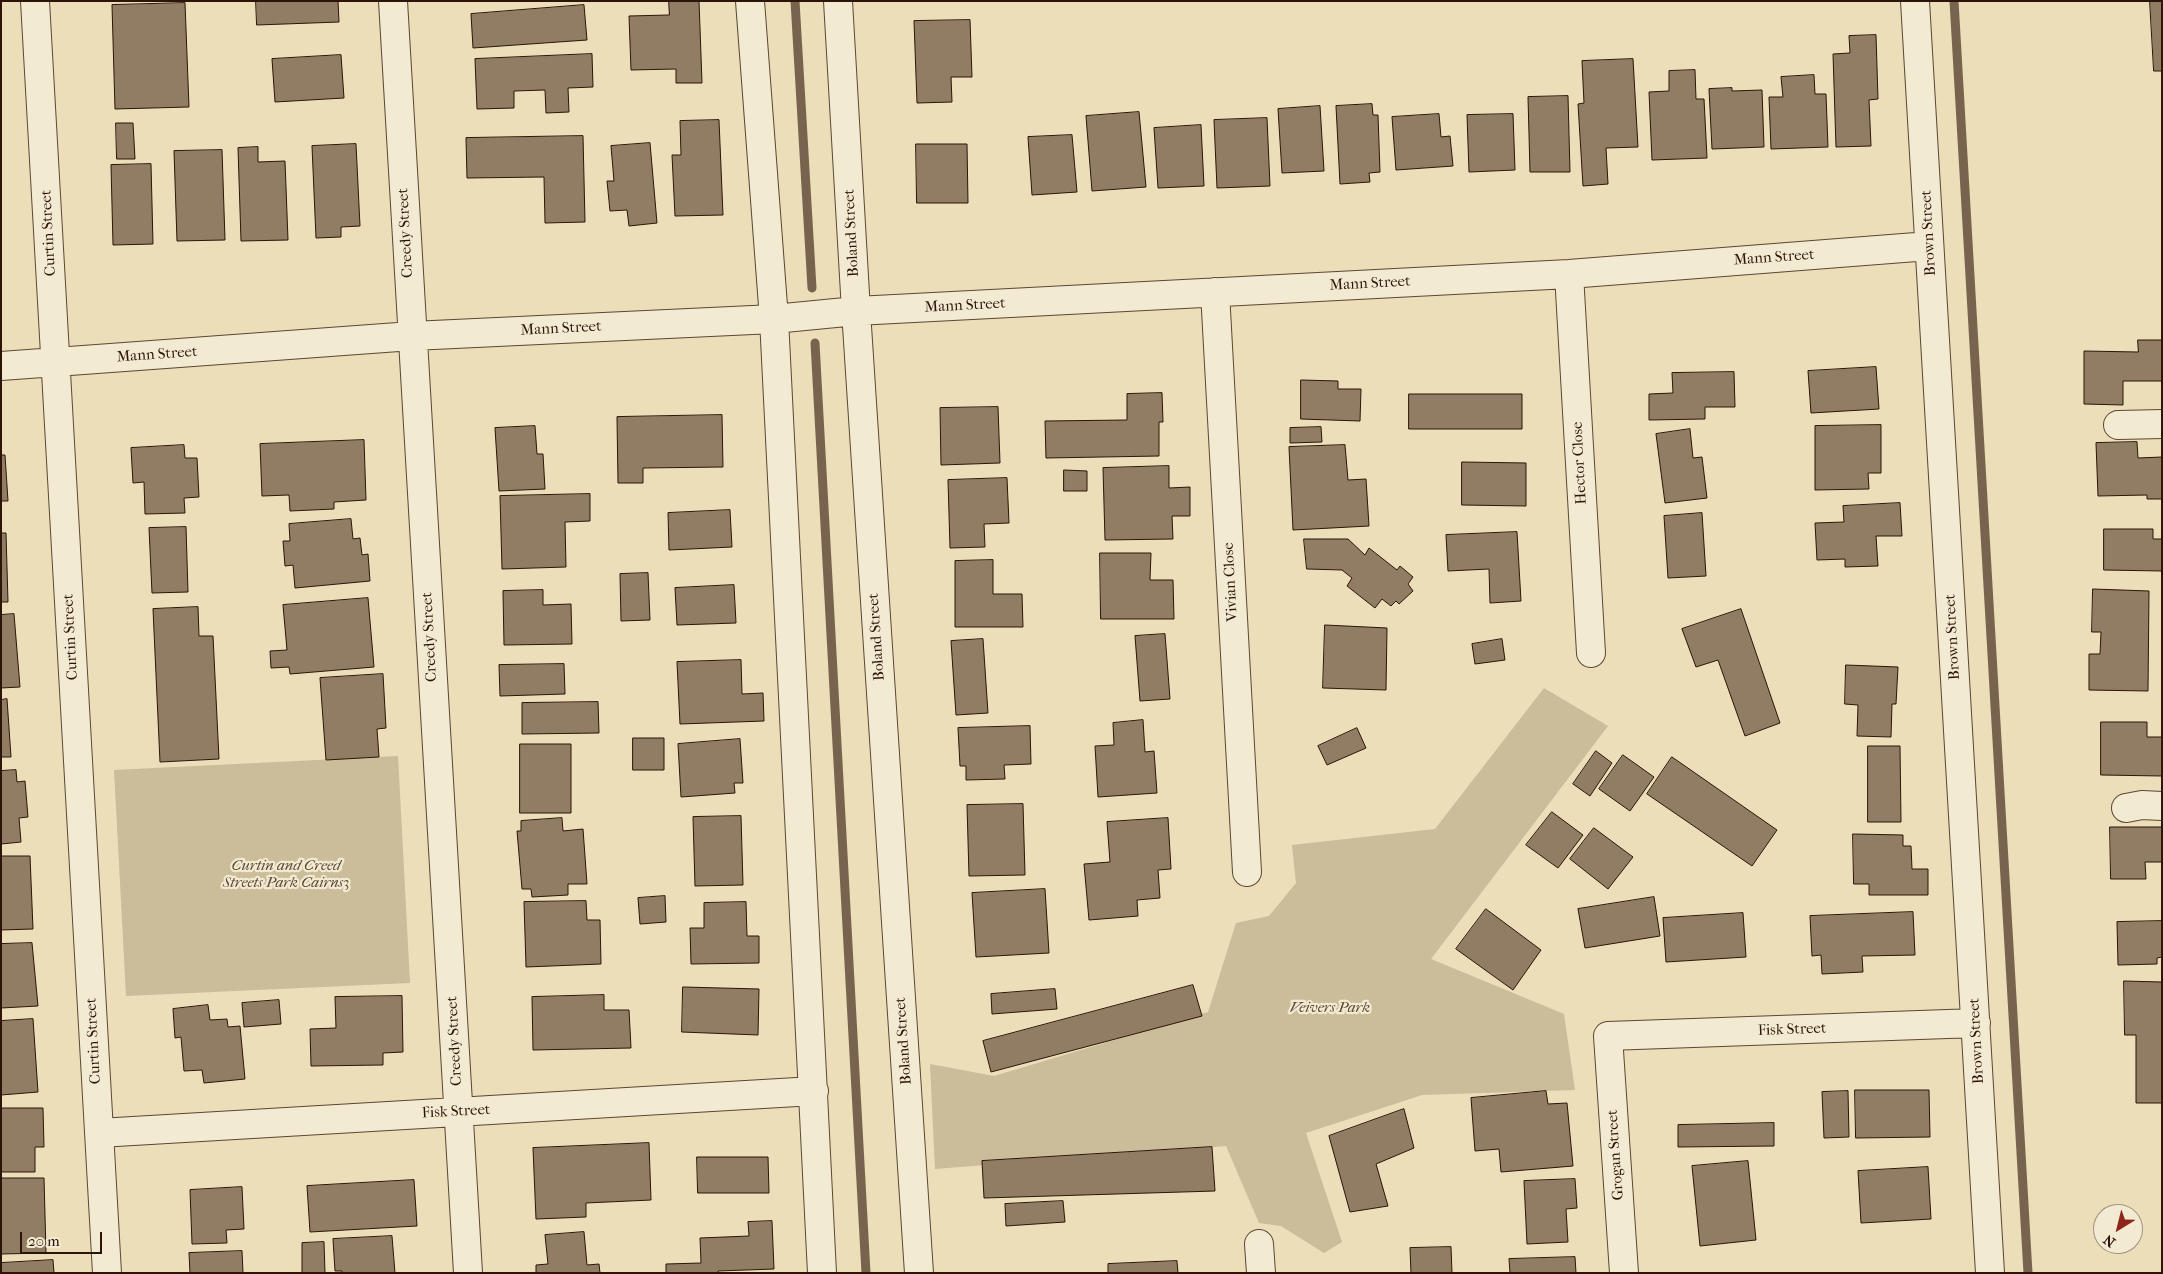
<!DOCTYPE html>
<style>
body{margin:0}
#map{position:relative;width:2163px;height:1274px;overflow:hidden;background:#ebdeb8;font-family:"IM FELL French Canon",serif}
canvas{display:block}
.frame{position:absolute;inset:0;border:2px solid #2d1409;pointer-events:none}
.north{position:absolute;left:2093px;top:1204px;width:50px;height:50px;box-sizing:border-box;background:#f2ead1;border:1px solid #a39481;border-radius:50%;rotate:216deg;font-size:14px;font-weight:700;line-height:20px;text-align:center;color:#2d1409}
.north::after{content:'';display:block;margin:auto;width:18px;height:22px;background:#8f2418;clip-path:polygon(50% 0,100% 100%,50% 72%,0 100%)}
.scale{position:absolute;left:20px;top:1232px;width:82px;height:22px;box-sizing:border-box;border:2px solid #2d1409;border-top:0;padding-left:6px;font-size:15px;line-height:18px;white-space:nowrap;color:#2d1409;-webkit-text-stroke:4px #f2ead1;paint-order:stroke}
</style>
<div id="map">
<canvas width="2163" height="1274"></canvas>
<div class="frame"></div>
<div class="north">N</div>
<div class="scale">20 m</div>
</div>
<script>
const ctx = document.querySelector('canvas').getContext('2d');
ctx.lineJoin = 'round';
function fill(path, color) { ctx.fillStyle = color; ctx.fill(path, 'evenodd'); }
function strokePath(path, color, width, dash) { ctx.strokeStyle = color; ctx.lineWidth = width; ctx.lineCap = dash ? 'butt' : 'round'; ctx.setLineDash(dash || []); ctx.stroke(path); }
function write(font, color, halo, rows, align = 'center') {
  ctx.font = font + ' "IM FELL French Canon",serif'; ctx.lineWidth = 4.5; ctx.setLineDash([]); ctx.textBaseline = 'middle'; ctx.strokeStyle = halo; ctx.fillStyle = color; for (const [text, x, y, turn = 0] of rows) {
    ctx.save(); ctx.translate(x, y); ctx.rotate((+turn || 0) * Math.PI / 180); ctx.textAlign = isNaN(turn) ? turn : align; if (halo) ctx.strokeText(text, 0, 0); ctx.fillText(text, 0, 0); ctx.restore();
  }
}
const green = new Path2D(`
 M 1544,688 L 1608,726 L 1431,959 L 1564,1014 L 1575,1090 L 1422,1095 L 1306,1133 L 1342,1242 L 1324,1253 L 1281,1226 L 1259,1223 L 1226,1146 L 935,1169 L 930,1064 L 994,1076 L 1208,1012 L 1236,923 L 1269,916 L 1296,883 L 1292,845 L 1435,829 Z
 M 398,756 L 410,983 L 126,996 L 114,770 Z`);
const stream = new Path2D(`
 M 795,1 L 812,288
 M 1954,1 L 2028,1273
 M 815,343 L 866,1273`);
const building = new Path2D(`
 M 256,1 L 338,1 L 339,22 L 257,25 Z
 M 669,1 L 699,1 L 702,83 L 676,83 L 676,69 L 631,70 L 629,16 L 669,15 Z
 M 2150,1 L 2162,1 L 2162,71 L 2154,71 Z
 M 185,3 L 189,107 L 115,109 L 112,5 Z
 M 584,5 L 587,40 L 473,48 L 471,14 Z
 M 970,20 L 972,77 L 951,77 L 952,102 L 917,103 L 914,21 Z
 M 1876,35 L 1878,99 L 1869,100 L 1871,146 L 1836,147 L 1833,54 L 1850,53 L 1849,36 Z
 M 592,54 L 593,87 L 568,88 L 569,112 L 546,113 L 545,90 L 514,91 L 514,108 L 477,109 L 475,59 Z
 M 341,55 L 344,98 L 275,102 L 272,59 Z
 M 1633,59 L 1638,147 L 1606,148 L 1608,184 L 1583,186 L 1578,104 L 1584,103 L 1582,61 Z
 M 1695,70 L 1696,99 L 1704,99 L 1707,158 L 1652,160 L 1649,92 L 1669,91 L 1669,71 Z
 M 1814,75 L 1815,94 L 1826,94 L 1828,147 L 1771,149 L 1769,97 L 1783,97 L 1781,77 Z
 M 1732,88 L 1732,91 L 1762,90 L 1764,147 L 1712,149 L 1709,89 Z
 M 1568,96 L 1570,172 L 1530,172 L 1528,97 Z
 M 1372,104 L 1373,115 L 1378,115 L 1380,172 L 1369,173 L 1370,182 L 1340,184 L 1336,106 Z
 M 1320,106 L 1324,171 L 1282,173 L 1278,109 Z
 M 1139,112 L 1146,187 L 1092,191 L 1086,116 Z
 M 1439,114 L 1441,137 L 1450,136 L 1453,166 L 1396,170 L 1392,117 Z
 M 1513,114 L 1515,170 L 1469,172 L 1467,115 Z
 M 1267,118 L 1270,186 L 1217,188 L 1214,120 Z
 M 719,120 L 723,215 L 675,216 L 672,155 L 681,155 L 680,121 Z
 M 116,123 L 133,123 L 135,159 L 117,159 Z
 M 1201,125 L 1204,186 L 1158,188 L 1154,128 Z
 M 1072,135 L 1077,192 L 1032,195 L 1028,137 Z
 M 583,136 L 585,222 L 545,223 L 544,177 L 467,178 L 466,138 Z
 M 650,143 L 657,223 L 629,226 L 627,210 L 610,211 L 607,181 L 614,181 L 611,146 Z
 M 356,144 L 360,226 L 341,227 L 341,237 L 316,238 L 312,146 Z
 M 916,144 L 967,144 L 968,203 L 917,203 Z
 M 258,147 L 258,162 L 285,161 L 288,240 L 241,241 L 238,148 Z
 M 222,150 L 225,240 L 177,241 L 174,151 Z
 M 151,164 L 153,244 L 113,245 L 111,165 Z
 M 2138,340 L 2162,340 L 2162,381 L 2123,381 L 2123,405 L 2084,404 L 2084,351 L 2138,352 Z
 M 1876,367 L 1879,409 L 1811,413 L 1808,371 Z
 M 1734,372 L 1735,407 L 1705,407 L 1705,419 L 1649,420 L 1649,394 L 1673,393 L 1672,373 Z
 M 1301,380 L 1338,381 L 1338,389 L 1361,389 L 1360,421 L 1301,419 Z
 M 1162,393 L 1163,422 L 1159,422 L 1159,456 L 1046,458 L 1045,421 L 1127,420 L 1127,394 Z
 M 1409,394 L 1522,394 L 1522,429 L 1409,429 Z
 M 998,407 L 1000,463 L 941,465 L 940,408 Z
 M 722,415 L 723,467 L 643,468 L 643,483 L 618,483 L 617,417 Z
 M 1881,425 L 1881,473 L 1868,473 L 1869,489 L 1815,490 L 1815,426 Z
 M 535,426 L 537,454 L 543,454 L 545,489 L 499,491 L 495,428 Z
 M 1321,427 L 1322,442 L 1290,443 L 1290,428 Z
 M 1690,429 L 1693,458 L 1702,457 L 1707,498 L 1665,503 L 1656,434 Z
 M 364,440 L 366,500 L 334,502 L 334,509 L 290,511 L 289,495 L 262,496 L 260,444 Z
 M 2137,442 L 2138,458 L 2162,457 L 2162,499 L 2147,499 L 2147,495 L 2098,496 L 2096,443 Z
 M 184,445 L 185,458 L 197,458 L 199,497 L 184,498 L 185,513 L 145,514 L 144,482 L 133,483 L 131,448 Z
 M 1345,445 L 1348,480 L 1366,479 L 1369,526 L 1293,530 L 1289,447 Z
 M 1,455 L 5,455 L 8,501 L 1,501 Z
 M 1462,462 L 1526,463 L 1526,506 L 1462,505 Z
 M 1169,466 L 1169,488 L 1190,487 L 1190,516 L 1172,516 L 1173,539 L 1105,540 L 1103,468 Z
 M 1064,470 L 1087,471 L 1087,491 L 1064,491 Z
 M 1007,478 L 1009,523 L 984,524 L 985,547 L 950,548 L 948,480 Z
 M 590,494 L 590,521 L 565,522 L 566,567 L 502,569 L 500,496 Z
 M 1900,503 L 1902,536 L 1876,536 L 1878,566 L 1845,567 L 1845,559 L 1817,560 L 1815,523 L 1844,522 L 1843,506 Z
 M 730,510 L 732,547 L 669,550 L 668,513 Z
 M 1702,513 L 1706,576 L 1668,578 L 1664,516 Z
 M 351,519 L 353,539 L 360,538 L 362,555 L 368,554 L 370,581 L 295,588 L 293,565 L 285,566 L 283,541 L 290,541 L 289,524 Z
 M 186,527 L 188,592 L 152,593 L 149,528 Z
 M 2104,529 L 2153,529 L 2153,539 L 2162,539 L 2162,571 L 2104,570 Z
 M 1517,532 L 1521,601 L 1490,603 L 1489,569 L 1448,571 L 1446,535 Z
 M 1,533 L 6,533 L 8,602 L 1,602 Z
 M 1304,539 L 1348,539 L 1365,555 L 1369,548 L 1397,570 L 1400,566 L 1413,577 L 1408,584 L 1413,591 L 1399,604 L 1396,601 L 1391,606 L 1382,599 L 1375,608 L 1347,586 L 1352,578 L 1342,570 L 1307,569 Z
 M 1100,553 L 1151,553 L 1150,580 L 1173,580 L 1174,619 L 1101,619 Z
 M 993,560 L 993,594 L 1022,594 L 1023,627 L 955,627 L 955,561 Z
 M 648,573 L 650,620 L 621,621 L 620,574 Z
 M 734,585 L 736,623 L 677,625 L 675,588 Z
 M 2093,589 L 2149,591 L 2148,691 L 2089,690 L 2089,654 L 2100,654 L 2101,632 L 2092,632 Z
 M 543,590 L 543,605 L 571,604 L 572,644 L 504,645 L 503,591 Z
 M 368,598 L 374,667 L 290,674 L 289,667 L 271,668 L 270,651 L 287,650 L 283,605 Z
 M 198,607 L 199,636 L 213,636 L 219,759 L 160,762 L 153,609 Z
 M 1741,609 L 1780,723 L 1745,736 L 1718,660 L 1696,667 L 1682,629 Z
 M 14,614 L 20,687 L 1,688 L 1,615 Z
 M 1325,625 L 1387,628 L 1386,690 L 1323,688 Z
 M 1165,634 L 1170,699 L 1140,701 L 1135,636 Z
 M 983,639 L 988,713 L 956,715 L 951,641 Z
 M 1502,639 L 1505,660 L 1475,664 L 1472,644 Z
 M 741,660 L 742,694 L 763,693 L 764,721 L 680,724 L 677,662 Z
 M 564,664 L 565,694 L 500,696 L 499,665 Z
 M 1846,665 L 1898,667 L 1896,704 L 1892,704 L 1891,737 L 1857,736 L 1858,705 L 1845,704 Z
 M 383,674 L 386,728 L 377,729 L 379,757 L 326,760 L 320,678 Z
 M 7,699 L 11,757 L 1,757 L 1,700 Z
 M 598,702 L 599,733 L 522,734 L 522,703 Z
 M 1143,720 L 1145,752 L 1154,751 L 1157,793 L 1098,797 L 1095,746 L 1114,745 L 1113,723 Z
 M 2101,722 L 2147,722 L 2147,737 L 2162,737 L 2162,776 L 2101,775 Z
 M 1030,726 L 1031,764 L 1004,765 L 1005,779 L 966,780 L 966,766 L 960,766 L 958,728 Z
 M 1357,728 L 1366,748 L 1327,765 L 1318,746 Z
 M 633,738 L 664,738 L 664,770 L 633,770 Z
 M 740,739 L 743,783 L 734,783 L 735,793 L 681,797 L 678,744 Z
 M 520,744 L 571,744 L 571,813 L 520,813 Z
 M 1868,746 L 1900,746 L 1901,822 L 1868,822 Z
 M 1596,751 L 1612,763 L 1590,796 L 1573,784 Z
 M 1623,755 L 1654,777 L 1630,811 L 1599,789 Z
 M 1672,757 L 1777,830 L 1752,866 L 1647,794 Z
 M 16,770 L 17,782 L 25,781 L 28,817 L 19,818 L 21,842 L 1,844 L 1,771 Z
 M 1023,804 L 1025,875 L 969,876 L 967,805 Z
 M 1552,812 L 1583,835 L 1558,868 L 1526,845 Z
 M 741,816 L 743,885 L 695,886 L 693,817 Z
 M 562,818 L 563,831 L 583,829 L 587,884 L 568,884 L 568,895 L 532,897 L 531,889 L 522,889 L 517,831 L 521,831 L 521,821 Z
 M 1168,818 L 1171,869 L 1158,870 L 1160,898 L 1137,900 L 1138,916 L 1089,920 L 1084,864 L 1110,862 L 1107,822 Z
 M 2110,827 L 2162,827 L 2162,862 L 2145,862 L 2146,879 L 2111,879 Z
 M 1594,828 L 1633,857 L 1608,889 L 1570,859 Z
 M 1853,834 L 1903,835 L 1903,846 L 1911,846 L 1912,869 L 1928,869 L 1928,895 L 1869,895 L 1869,884 L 1854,884 Z
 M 1,856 L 30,856 L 33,929 L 1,930 Z
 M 1045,889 L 1049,953 L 976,957 L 972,893 Z
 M 665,896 L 666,922 L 640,924 L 638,898 Z
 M 1654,897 L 1660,936 L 1585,948 L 1578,909 Z
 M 586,901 L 587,920 L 600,920 L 601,964 L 526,967 L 524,902 Z
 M 746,902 L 747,936 L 759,936 L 759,963 L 691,964 L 690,928 L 704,928 L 704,903 Z
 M 1486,909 L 1541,950 L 1513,990 L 1456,949 Z
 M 1913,912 L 1915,955 L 1862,956 L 1863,972 L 1822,974 L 1821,955 L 1812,956 L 1810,916 Z
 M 1743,913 L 1746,957 L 1666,962 L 1663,918 Z
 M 2162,921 L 2162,957 L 2157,958 L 2157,964 L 2118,965 L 2117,922 Z
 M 32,943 L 38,1006 L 1,1008 L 1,944 Z
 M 2124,981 L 2162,982 L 2162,1103 L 2136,1103 L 2136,1035 L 2125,1035 Z
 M 1193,985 L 1202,1016 L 991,1072 L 983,1041 Z
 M 683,987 L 759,989 L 758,1035 L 682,1032 Z
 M 1055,989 L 1057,1009 L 992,1014 L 991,994 Z
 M 604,995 L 604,1010 L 629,1010 L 631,1048 L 533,1050 L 532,997 Z
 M 402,996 L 403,1052 L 383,1053 L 383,1065 L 311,1066 L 310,1029 L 336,1028 L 335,997 Z
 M 279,1000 L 281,1024 L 244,1027 L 242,1003 Z
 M 208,1005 L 210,1020 L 227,1019 L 228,1027 L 240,1026 L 245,1079 L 204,1083 L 202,1070 L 184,1071 L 181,1037 L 175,1038 L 173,1009 Z
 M 33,1019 L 38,1092 L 1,1095 L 1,1021 Z
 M 1855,1090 L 1929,1090 L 1930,1137 L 1856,1138 Z
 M 1546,1091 L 1548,1104 L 1567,1103 L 1573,1166 L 1501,1172 L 1499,1149 L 1475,1151 L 1471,1098 Z
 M 1848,1091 L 1849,1137 L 1824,1138 L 1822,1092 Z
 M 1,1108 L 43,1108 L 44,1147 L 35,1147 L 35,1172 L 1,1172 Z
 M 1404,1109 L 1414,1148 L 1376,1164 L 1388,1206 L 1350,1212 L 1329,1136 Z
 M 1774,1123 L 1774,1146 L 1678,1147 L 1678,1125 Z
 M 649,1143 L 651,1200 L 586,1203 L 586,1217 L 536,1219 L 533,1148 Z
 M 1212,1147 L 1215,1191 L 984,1198 L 982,1161 Z
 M 697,1157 L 768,1157 L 769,1193 L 698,1193 Z
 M 1748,1161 L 1756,1240 L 1700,1246 L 1692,1166 Z
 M 1928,1167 L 1931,1219 L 1861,1223 L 1858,1171 Z
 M 1,1178 L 44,1178 L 46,1253 L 1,1254 Z
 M 1575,1179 L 1577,1208 L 1566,1209 L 1568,1242 L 1527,1244 L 1524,1181 Z
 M 414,1180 L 417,1226 L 310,1232 L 307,1186 Z
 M 242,1187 L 244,1229 L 226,1230 L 227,1243 L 192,1244 L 190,1190 Z
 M 1063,1201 L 1065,1222 L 1006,1226 L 1005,1204 Z
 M 772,1221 L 774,1269 L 718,1271 L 718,1273 L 666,1273 L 666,1264 L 701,1263 L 700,1238 L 749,1236 L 748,1222 Z
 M 584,1232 L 587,1265 L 599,1264 L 600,1273 L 536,1273 L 536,1265 L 548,1264 L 545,1235 Z
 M 392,1236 L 395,1273 L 342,1273 L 342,1271 L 335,1271 L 333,1239 Z
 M 324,1242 L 325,1273 L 302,1273 L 302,1243 Z
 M 1451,1247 L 1452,1273 L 1411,1273 L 1410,1248 Z
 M 242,1251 L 243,1273 L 190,1273 L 189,1253 Z
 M 1575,1257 L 1576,1273 L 1510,1273 L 1509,1259 Z
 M 53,1260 L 54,1273 L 1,1273 L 1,1263 Z
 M 1177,1261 L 1178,1273 L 1108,1273 L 1108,1264 Z`);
const minor = new Path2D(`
 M 35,1 L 107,1273
 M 393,1 L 468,1273
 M 750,1 L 774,319 L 822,1273
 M 838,1 L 856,311 L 919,1273
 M 1915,1 L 1990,1273
 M 1569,274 L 1591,653
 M 1215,292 L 1247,872
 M 1,366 L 412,336 L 774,319 L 856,311 L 1569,274 L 1929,246
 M 2118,425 L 2162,424
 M 2126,808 L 2142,805 L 2162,806
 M 99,1133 L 814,1091
 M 1259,1244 L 1261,1273
 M 1624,1273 L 1608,1036 L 1976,1023`);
const streetNames = [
 ["Curtin Street",49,233,-93],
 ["Creedy Street",406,233,-93],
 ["Boland Street",852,233,-93],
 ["Brown Street",1929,233,-93],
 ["Mann Street",1774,258,-4],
 ["Mann Street",1370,284,-3],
 ["Mann Street",965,306,-3],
 ["Mann Street",561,329,-3],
 ["Mann Street",157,355,-4],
 ["Hector Close",1580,463,-93],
 ["Vivian Close",1231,582,-93],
 ["Curtin Street",71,637,-93],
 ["Creedy Street",430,637,-93],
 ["Boland Street",877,637,-94],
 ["Brown Street",1953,637,-93],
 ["Fisk Street",1792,1030,-2],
 ["Curtin Street",94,1041,-93],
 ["Creedy Street",455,1041,-93],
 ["Boland Street",904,1041,-94],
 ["Brown Street",1977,1041,-93],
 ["Fisk Street",456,1112,-3],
 ["Grogan Street",1616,1155,-94]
];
const parkNames = [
 ["Curtin and Creed",286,866],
 ["Streets Park Cairns3",286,883],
 ["Veivers Park",1330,1008]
];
fill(green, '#cbbc9a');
strokePath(stream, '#78644e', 9);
fill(building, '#907d64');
strokePath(building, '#2d1409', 1);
strokePath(minor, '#5c4635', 30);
strokePath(minor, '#f2ead1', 28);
write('15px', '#2d1409', '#f2ead1', streetNames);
write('italic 15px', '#5c4634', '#f2ead1', parkNames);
</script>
